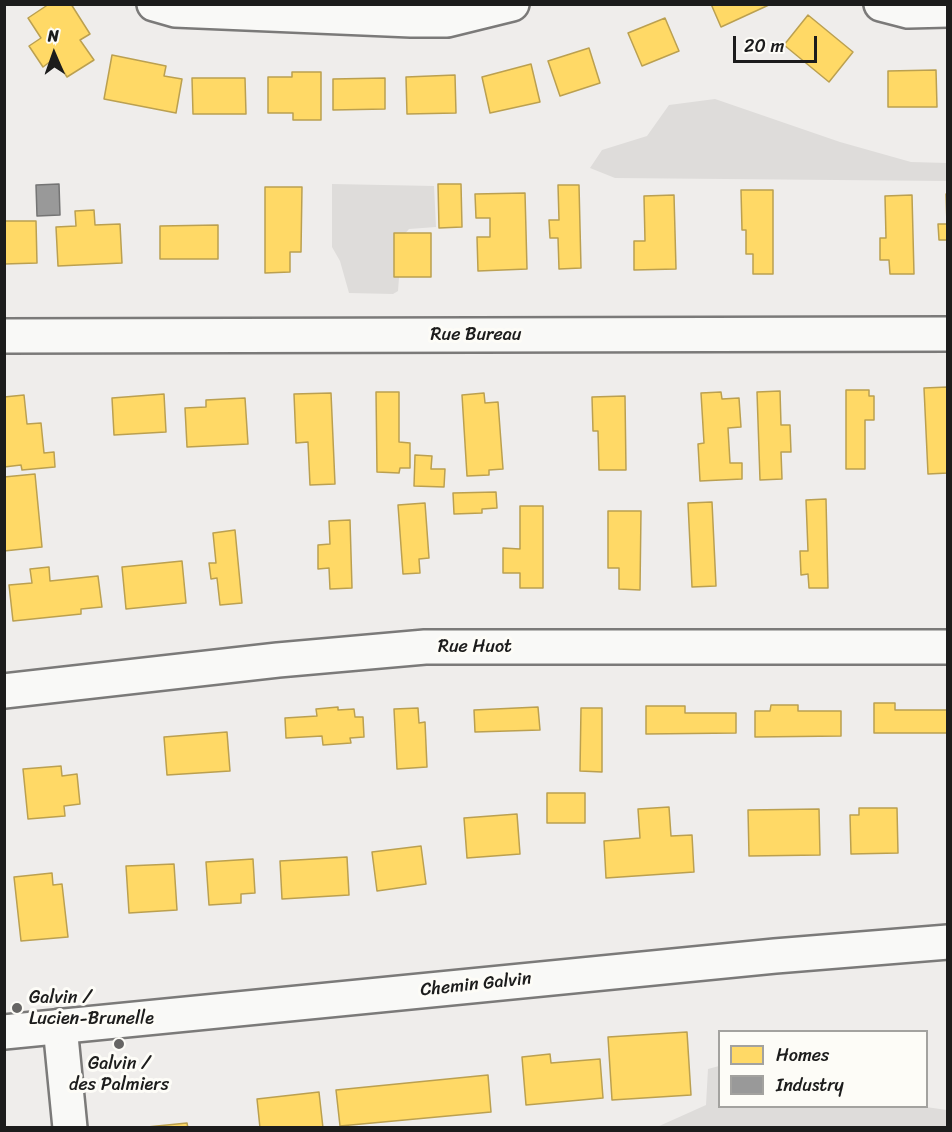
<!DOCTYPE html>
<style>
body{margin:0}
#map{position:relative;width:952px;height:1132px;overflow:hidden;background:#efedeb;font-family:Sriracha,sans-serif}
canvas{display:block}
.frame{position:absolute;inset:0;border:6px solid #1c1c1c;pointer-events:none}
.legend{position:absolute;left:718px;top:1030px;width:210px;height:78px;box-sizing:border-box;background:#fdfcf7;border:2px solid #a3a29f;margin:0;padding:8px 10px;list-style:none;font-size:18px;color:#1c1c1c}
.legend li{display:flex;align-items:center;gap:12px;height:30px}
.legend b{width:30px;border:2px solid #a3a29f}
.north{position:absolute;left:24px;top:24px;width:60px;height:60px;-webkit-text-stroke:4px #fdfcf7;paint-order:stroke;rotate:358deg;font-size:16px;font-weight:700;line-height:24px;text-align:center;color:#1c1c1c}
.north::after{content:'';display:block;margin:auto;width:21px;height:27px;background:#1c1c1c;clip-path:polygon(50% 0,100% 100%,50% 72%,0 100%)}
.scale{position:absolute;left:733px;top:36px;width:84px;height:27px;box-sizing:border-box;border:3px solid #1c1c1c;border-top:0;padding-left:8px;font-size:18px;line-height:21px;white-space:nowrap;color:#1c1c1c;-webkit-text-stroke:4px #fdfcf7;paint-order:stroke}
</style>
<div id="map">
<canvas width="952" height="1132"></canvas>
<div class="frame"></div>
<ul class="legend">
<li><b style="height:16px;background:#ffd966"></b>Homes</li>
<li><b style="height:16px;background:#999"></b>Industry</li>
</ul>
<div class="north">N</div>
<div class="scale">20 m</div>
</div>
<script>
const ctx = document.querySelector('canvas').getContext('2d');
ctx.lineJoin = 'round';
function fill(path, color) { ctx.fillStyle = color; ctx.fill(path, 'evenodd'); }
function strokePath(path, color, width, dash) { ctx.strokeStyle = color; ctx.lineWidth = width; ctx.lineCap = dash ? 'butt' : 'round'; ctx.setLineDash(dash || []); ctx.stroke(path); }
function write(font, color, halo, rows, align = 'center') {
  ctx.font = font + ' Sriracha,sans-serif'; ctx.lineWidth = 6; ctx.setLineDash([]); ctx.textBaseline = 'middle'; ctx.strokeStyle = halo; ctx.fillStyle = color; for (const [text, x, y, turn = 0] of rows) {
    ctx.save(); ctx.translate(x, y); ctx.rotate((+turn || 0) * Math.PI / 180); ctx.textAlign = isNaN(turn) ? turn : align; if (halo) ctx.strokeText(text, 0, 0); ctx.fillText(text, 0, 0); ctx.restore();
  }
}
const green = new Path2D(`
 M 715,99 L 840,142 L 911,162 L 947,163 L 947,181 L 615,178 L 590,168 L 602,150 L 647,136 L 669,105 Z
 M 332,184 L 434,186 L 436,227 L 409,229 L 402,237 L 398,291 L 393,294 L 349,293 L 340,261 L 332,247 Z
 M 719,1066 L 720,1106 L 926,1107 L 947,1110 L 947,1127 L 657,1127 L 706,1105 L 708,1069 Z`);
const homes = new Path2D(`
 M 49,4 L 71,4 L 90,34 L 80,40 L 94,60 L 67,77 L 55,58 L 43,67 L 29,46 L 41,38 L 28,18 Z
 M 711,4 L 771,4 L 721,27 Z
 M 808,15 L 853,52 L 829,82 L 784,45 Z
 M 665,18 L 679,51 L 642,66 L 628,33 Z
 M 589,48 L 600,83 L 560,96 L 548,61 Z
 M 112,55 L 166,66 L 164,76 L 182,79 L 176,113 L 104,99 Z
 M 531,64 L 540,102 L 490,113 L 482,77 Z
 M 936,70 L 937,107 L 888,107 L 888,71 Z
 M 292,72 L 321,72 L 321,120 L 293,120 L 293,113 L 268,113 L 268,77 L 292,77 Z
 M 455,75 L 456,113 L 407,114 L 406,77 Z
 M 192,78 L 245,78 L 246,114 L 193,114 Z
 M 385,78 L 385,109 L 333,110 L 333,79 Z
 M 438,184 L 461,184 L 462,227 L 439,228 Z
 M 558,185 L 579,185 L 581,268 L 559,269 L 558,238 L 550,238 L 549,220 L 559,220 Z
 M 265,187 L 302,187 L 301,252 L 290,252 L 290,272 L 265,273 Z
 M 741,190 L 773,190 L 773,274 L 753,274 L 753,254 L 746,254 L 746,230 L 742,230 Z
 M 525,193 L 527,269 L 478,271 L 477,237 L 490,237 L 490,218 L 476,218 L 475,194 Z
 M 946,194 L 948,194 L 948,240 L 939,240 L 938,224 L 947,224 Z
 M 674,195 L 676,269 L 634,270 L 634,241 L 645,241 L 644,196 Z
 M 912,195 L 914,274 L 890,274 L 889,260 L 880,260 L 880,238 L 886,238 L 885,196 Z
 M 94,210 L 95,225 L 120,224 L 122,263 L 58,266 L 56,227 L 76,226 L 75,211 Z
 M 4,221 L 36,221 L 37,263 L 4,264 Z
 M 218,225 L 218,259 L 160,259 L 160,226 Z
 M 394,233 L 431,233 L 431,277 L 394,277 Z
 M 948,387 L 948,473 L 928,474 L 924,388 Z
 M 846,390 L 869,390 L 869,396 L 874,396 L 874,420 L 865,420 L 865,469 L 846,469 Z
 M 780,391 L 781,425 L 790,425 L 791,452 L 781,452 L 782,479 L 760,480 L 757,392 Z
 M 376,392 L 399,392 L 399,442 L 410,443 L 410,468 L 400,468 L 399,473 L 377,472 Z
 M 721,392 L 722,399 L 739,398 L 741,427 L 728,428 L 730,463 L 742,463 L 742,479 L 700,481 L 698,444 L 704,443 L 701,393 Z
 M 331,393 L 335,484 L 310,485 L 308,442 L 296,443 L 294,394 Z
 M 484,393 L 485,403 L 498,402 L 503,469 L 489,470 L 489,475 L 467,476 L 462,395 Z
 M 164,394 L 166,432 L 114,435 L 112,398 Z
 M 24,395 L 27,424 L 41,423 L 44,453 L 54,452 L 55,467 L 22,470 L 21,465 L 4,467 L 4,397 Z
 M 625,396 L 626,470 L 599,470 L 598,431 L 593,431 L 592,397 Z
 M 245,398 L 248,444 L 187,447 L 185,408 L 206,407 L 206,400 Z
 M 415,455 L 432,456 L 431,469 L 445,469 L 444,487 L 414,486 Z
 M 35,474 L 42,547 L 4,551 L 4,477 Z
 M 496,492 L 497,508 L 482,509 L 482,513 L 454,514 L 453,493 Z
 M 826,499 L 828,588 L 809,588 L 808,574 L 801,575 L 800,551 L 808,551 L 806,500 Z
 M 712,502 L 716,586 L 692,587 L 688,503 Z
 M 425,503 L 429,558 L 419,559 L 420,573 L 403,574 L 398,505 Z
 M 520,506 L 543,506 L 543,588 L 520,588 L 520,573 L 503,573 L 503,548 L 520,549 Z
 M 608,511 L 641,511 L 640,590 L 619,589 L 619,568 L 608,568 Z
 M 350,520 L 352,588 L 330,589 L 329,568 L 318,569 L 318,545 L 330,544 L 329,521 Z
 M 235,530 L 242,603 L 220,605 L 217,578 L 211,579 L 209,563 L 216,563 L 213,533 Z
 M 182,561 L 186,603 L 126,609 L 122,567 Z
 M 49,567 L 50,581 L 98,576 L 102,607 L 81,609 L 81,614 L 13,621 L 9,585 L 32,583 L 30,569 Z
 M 874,703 L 895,703 L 895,710 L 948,710 L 948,733 L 874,733 Z
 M 771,705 L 798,705 L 798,711 L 841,711 L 841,736 L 755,737 L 755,711 L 770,711 Z
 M 646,706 L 685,706 L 685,713 L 736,713 L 736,733 L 646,734 Z
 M 338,707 L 338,710 L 354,709 L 355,717 L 363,717 L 364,737 L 350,738 L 351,743 L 323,745 L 322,736 L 286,738 L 285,718 L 317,716 L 316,709 Z
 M 538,707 L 540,730 L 475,732 L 474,710 Z
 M 418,708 L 419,723 L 425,722 L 427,767 L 397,769 L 394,709 Z
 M 581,708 L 602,708 L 602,772 L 580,771 Z
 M 227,732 L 230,771 L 167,775 L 164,737 Z
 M 61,766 L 62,776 L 77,774 L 80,804 L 64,806 L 65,816 L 28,819 L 23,769 Z
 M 547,793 L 585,793 L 585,823 L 547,823 Z
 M 669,807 L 671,836 L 692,835 L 694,872 L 606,878 L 604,841 L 640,838 L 638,809 Z
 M 859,808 L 897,808 L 898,853 L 851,854 L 850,815 L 859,815 Z
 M 819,809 L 820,855 L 749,856 L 748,810 Z
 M 517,814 L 520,854 L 467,858 L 464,818 Z
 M 421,846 L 426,884 L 377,891 L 372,852 Z
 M 347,857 L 349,895 L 282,899 L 280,861 Z
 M 253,859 L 255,893 L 241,894 L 241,903 L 209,905 L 206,862 Z
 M 174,864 L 177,910 L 129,913 L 126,866 Z
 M 52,873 L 53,885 L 62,884 L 68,937 L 21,941 L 14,877 Z
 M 687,1032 L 691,1095 L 612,1100 L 608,1037 Z
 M 550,1054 L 551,1063 L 600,1059 L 603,1098 L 526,1105 L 522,1057 Z
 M 488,1075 L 491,1112 L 340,1126 L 336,1090 Z
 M 319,1092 L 323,1128 L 260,1128 L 257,1099 Z
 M 187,1123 L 188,1128 L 147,1127 Z`);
const industry = new Path2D(`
 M 59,184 L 60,215 L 37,216 L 36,185 Z`);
const minor = new Path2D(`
 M 154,4 L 175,10 L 411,20 L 447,20 L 512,4
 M 881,4 L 908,11 L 948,10
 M 4,336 L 948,334
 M 4,691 L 278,660 L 425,647 L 948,647
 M 60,1026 L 70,1128`);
const tertiary = new Path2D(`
 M 4,1032 L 775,956 L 948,942`);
const markers = [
 [17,1008,6,"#666564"],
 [119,1044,6,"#666564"]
];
const streetNames = [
 ["Rue Bureau",476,335],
 ["Rue Huot",475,647],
 ["Chemin Galvin",476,985,-6]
];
const poiNames = [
 ["Galvin /",29,998],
 ["Lucien-Brunelle",29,1019],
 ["Galvin /",119,1064,"center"],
 ["des Palmiers",119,1085,"center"]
];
fill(green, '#dedcda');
fill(homes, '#ffd966');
strokePath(homes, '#bba050', 1.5);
fill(industry, '#999');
strokePath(industry, '#747474', 1.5);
strokePath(minor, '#7b7a79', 38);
strokePath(tertiary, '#7b7a79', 38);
strokePath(minor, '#f9f9f7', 33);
strokePath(tertiary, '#f9f9f7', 33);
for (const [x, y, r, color] of markers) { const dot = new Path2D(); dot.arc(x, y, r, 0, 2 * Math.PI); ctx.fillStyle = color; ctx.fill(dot); strokePath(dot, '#fdfcf7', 2); }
write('18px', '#1c1c1c', '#fdfcf7', streetNames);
write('18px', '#1c1c1c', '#fdfcf7', poiNames, 'left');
</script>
